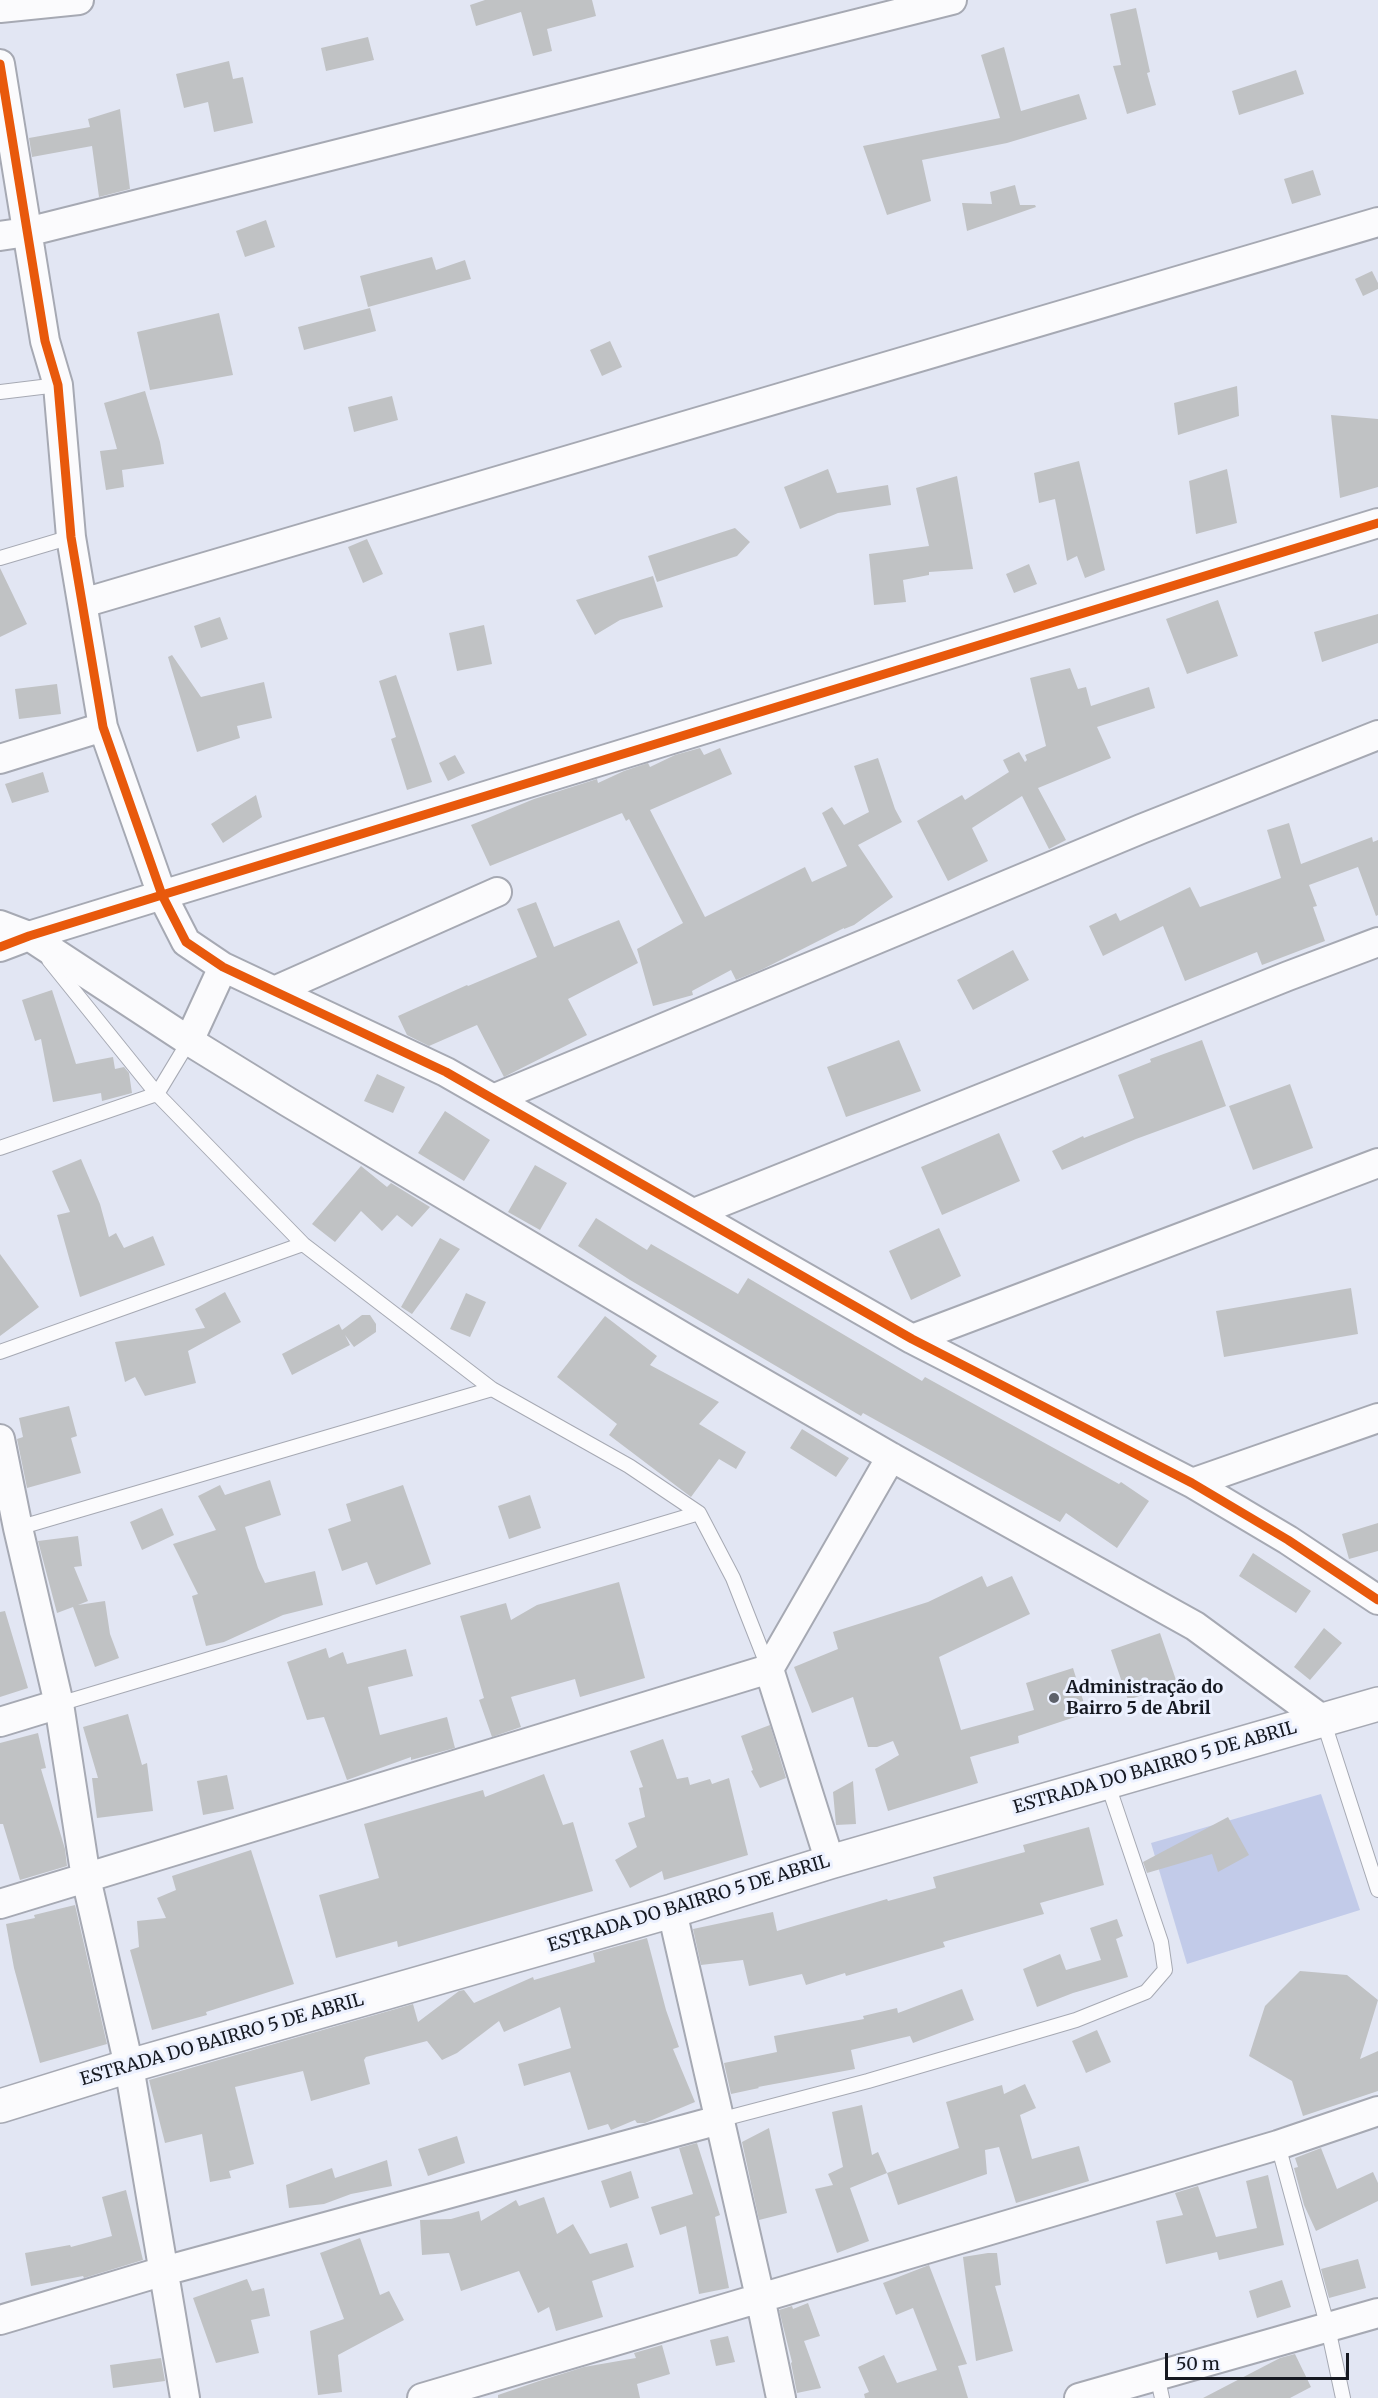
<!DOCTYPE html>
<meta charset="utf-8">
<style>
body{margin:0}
#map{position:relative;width:1378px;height:2398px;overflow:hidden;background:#e2e6f3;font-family:Merriweather,serif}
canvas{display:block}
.scale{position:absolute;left:1165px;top:2353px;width:184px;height:27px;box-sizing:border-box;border:3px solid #161921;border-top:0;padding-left:8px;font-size:18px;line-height:21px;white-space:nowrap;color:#161921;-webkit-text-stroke:4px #ecf1ff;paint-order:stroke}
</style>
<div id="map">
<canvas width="1378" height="2398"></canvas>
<div class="scale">50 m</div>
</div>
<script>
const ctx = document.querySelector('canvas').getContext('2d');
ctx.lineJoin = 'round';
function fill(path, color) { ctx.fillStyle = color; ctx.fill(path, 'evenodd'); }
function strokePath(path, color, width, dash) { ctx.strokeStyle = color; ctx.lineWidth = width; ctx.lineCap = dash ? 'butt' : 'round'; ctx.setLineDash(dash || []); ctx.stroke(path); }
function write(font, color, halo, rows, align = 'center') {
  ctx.font = font + ' Merriweather,serif'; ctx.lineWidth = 6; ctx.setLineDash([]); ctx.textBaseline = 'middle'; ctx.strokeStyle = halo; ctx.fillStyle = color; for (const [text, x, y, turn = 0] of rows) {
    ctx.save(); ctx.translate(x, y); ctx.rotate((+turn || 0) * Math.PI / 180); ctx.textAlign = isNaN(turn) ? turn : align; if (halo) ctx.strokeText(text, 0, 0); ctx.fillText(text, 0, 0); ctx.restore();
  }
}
const green = new Path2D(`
 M 1321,1794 L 1360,1910 L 1187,1964 L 1151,1843 Z`);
const building = new Path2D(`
 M 485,0 L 592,0 L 596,16 L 547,29 L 552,51 L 533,56 L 521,12 L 476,26 L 470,5 Z
 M 1136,8 L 1150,72 L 1147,73 L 1156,105 L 1127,114 L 1113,66 L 1121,65 L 1110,14 Z
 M 368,37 L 374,60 L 326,71 L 321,48 Z
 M 1004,47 L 1021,111 L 1079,94 L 1087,119 L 1007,143 L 922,160 L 931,201 L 887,215 L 863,146 L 1000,118 L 981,55 Z
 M 229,61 L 233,79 L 243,77 L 253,123 L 214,132 L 208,102 L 184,108 L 176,74 Z
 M 1296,70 L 1304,94 L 1239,115 L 1232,91 Z
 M 120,109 L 130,189 L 99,197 L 92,146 L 32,157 L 29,138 L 90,127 L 88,119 Z
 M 1313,170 L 1321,195 L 1292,204 L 1284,179 Z
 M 1015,185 L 1020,205 L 1035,205 L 1036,207 L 967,231 L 962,203 L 992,204 L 990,192 Z
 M 266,220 L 275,247 L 245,257 L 236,231 Z
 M 432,257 L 436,270 L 465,260 L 471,279 L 368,307 L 360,276 Z
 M 1372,271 L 1378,283 L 1378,289 L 1363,296 L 1355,279 Z
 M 370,308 L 376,331 L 304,350 L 298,327 Z
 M 219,313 L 233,375 L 150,390 L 137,332 Z
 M 610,341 L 622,367 L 602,376 L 590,350 Z
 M 1237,386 L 1239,416 L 1178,435 L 1174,403 Z
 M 145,391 L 160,442 L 164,464 L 122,470 L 124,487 L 106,490 L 100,451 L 117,449 L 104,403 Z
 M 392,396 L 398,420 L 354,432 L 348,407 Z
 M 1331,415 L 1378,419 L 1378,487 L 1340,498 Z
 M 1079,461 L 1105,570 L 1085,578 L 1077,556 L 1067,561 L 1055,499 L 1039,503 L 1034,473 Z
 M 828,469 L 837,493 L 888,485 L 891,505 L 838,513 L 800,529 L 784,487 Z
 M 1227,469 L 1237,523 L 1196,534 L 1189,481 Z
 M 957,476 L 973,569 L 929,572 L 929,575 L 903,580 L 906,602 L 874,605 L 869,554 L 929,546 L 916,488 Z
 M 735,528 L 750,542 L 737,556 L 657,582 L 648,556 Z
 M 367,539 L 383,574 L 363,583 L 348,547 Z
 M 1029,564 L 1037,584 L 1014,593 L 1006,574 Z
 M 0,568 L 27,624 L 0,637 Z
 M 653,576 L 663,607 L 620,620 L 595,635 L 576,600 Z
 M 1218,600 L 1238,656 L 1187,674 L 1166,619 Z
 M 1378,614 L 1378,643 L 1322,662 L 1314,632 Z
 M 220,617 L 228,639 L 201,648 L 194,626 Z
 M 484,625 L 492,664 L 457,671 L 449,633 Z
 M 172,655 L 201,697 L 264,682 L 272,718 L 237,726 L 240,738 L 197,752 L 168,657 Z
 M 1070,668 L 1078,689 L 1086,687 L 1091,706 L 1149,687 L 1155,708 L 1097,727 L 1111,758 L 1038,788 L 1066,840 L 1049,849 L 1022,796 L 972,828 L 988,861 L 948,881 L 917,821 L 962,795 L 965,800 L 1009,772 L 1003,760 L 1019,752 L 1025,762 L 1027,760 L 1025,755 L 1046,746 L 1030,678 Z
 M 396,675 L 432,782 L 407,790 L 391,739 L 396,737 L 379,681 Z
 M 57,684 L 61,714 L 19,719 L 15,689 Z
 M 700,748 L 704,755 L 720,748 L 732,774 L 650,810 L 705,917 L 805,867 L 812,882 L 847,866 L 822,813 L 832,807 L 844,825 L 869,812 L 854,766 L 878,758 L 895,809 L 902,822 L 858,845 L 893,897 L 854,925 L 844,929 L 844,928 L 763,969 L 736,980 L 731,970 L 692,991 L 693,995 L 653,1006 L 637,949 L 683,923 L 629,819 L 626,821 L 622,813 L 490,866 L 471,825 L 534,799 L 597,779 L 598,783 L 624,771 L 648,763 L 650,767 L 675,755 Z
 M 455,755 L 465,773 L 448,781 L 439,763 Z
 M 43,772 L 49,792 L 12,803 L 5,784 Z
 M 256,795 L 262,817 L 223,843 L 211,824 Z
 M 1289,823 L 1301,864 L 1372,837 L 1373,842 L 1378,840 L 1378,915 L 1376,916 L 1358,867 L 1309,885 L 1317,906 L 1313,907 L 1325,941 L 1262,965 L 1257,952 L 1185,981 L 1163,926 L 1103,956 L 1089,926 L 1116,913 L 1120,921 L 1190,887 L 1200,907 L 1281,878 L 1267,830 Z
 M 536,902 L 554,947 L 619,920 L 638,963 L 568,999 L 587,1035 L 504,1077 L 477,1025 L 429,1046 L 407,1035 L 398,1016 L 467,985 L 468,986 L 537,957 L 517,909 Z
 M 1013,950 L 1029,980 L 973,1010 L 957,980 Z
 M 52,990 L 76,1064 L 113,1057 L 115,1069 L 124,1067 L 129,1073 L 132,1093 L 102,1101 L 101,1093 L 53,1102 L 41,1039 L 35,1041 L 22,1000 Z
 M 899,1040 L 921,1091 L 846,1117 L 827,1067 Z
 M 1202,1040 L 1226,1106 L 1136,1139 L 1062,1170 L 1052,1151 L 1083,1136 L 1084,1138 L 1134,1118 L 1118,1075 L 1151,1062 L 1150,1059 Z
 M 377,1074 L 405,1087 L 393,1113 L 364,1101 Z
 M 1290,1084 L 1313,1148 L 1253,1170 L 1229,1106 Z
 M 445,1111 L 490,1140 L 464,1181 L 418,1153 Z
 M 999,1133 L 1020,1181 L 942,1215 L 921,1167 Z
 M 81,1159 L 100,1204 L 109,1237 L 116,1233 L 124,1248 L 153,1236 L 165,1265 L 80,1297 L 57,1215 L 70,1212 L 52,1171 Z
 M 535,1165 L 567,1183 L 540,1230 L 508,1212 Z
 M 361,1166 L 387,1187 L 391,1183 L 430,1207 L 412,1227 L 397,1215 L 382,1231 L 361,1211 L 335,1242 L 312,1224 Z
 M 596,1218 L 647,1250 L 651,1244 L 738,1294 L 748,1278 L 922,1381 L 925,1377 L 1119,1484 L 1121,1482 L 1149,1501 L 1117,1548 L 1066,1513 L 1060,1522 L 863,1413 L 861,1416 L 630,1280 L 578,1246 Z
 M 939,1228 L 961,1276 L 911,1300 L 889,1251 Z
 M 440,1238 L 460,1249 L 412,1314 L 401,1307 Z
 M 0,1254 L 39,1307 L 0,1336 Z
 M 1351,1288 L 1358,1334 L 1224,1357 L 1216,1311 Z
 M 225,1292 L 241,1322 L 188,1351 L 196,1383 L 145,1396 L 135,1377 L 125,1382 L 115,1342 L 205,1328 L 195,1309 Z
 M 466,1293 L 486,1302 L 470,1337 L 450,1329 Z
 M 362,1315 L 370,1315 L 376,1324 L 376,1332 L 354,1347 L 345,1335 L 350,1345 L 292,1375 L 282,1354 L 339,1324 L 342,1330 Z
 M 605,1316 L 657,1356 L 650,1365 L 719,1402 L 699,1424 L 746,1452 L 736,1469 L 719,1459 L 691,1497 L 609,1435 L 617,1424 L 557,1377 Z
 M 69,1406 L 77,1436 L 71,1438 L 81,1473 L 27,1488 L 17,1439 L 23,1437 L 19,1418 Z
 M 802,1429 L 849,1458 L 836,1477 L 790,1448 Z
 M 270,1480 L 281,1515 L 245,1527 L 258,1568 L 265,1583 L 315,1571 L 323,1605 L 283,1615 L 224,1642 L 206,1646 L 192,1596 L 198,1594 L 173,1544 L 216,1530 L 198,1496 L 220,1485 L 225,1495 Z
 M 403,1485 L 431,1564 L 376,1585 L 367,1562 L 342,1571 L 328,1529 L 351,1521 L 346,1504 Z
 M 530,1495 L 541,1528 L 509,1539 L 498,1506 Z
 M 162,1508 L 174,1535 L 142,1550 L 130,1522 Z
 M 1378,1523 L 1378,1551 L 1349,1559 L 1342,1534 Z
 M 78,1536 L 82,1566 L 74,1567 L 88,1601 L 78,1605 L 105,1601 L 110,1634 L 119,1658 L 95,1667 L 73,1607 L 57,1613 L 38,1541 Z
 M 1253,1553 L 1311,1591 L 1296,1613 L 1239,1576 Z
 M 982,1576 L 987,1587 L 1012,1576 L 1030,1614 L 939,1657 L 961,1730 L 1034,1710 L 1026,1683 L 1073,1668 L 1087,1713 L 1018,1736 L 1019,1743 L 970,1757 L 978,1783 L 888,1811 L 875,1769 L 899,1755 L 893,1741 L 877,1747 L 868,1747 L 853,1697 L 812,1713 L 794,1667 L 838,1649 L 833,1632 L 928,1602 Z
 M 619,1582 L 645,1678 L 580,1697 L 575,1679 L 511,1697 L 521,1727 L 492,1737 L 479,1700 L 484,1698 L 460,1616 L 506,1603 L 511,1620 L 537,1605 Z
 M 5,1611 L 28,1688 L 0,1697 L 0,1612 Z
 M 1324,1628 L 1342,1643 L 1310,1680 L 1294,1667 Z
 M 1160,1633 L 1177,1683 L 1128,1700 L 1111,1650 Z
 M 326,1648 L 329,1658 L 343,1652 L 347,1664 L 406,1649 L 413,1676 L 368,1687 L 380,1735 L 447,1717 L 455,1748 L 411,1760 L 411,1757 L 347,1780 L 324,1717 L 307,1720 L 287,1662 Z
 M 128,1714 L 142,1765 L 147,1763 L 153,1811 L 97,1818 L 92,1778 L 98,1778 L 83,1727 Z
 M 770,1725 L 786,1778 L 760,1788 L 751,1771 L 753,1770 L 741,1736 Z
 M 38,1733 L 46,1768 L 41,1769 L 65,1849 L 67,1866 L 20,1880 L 3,1824 L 0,1824 L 0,1743 Z
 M 663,1739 L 677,1779 L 688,1777 L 690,1785 L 710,1779 L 712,1784 L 729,1778 L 748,1855 L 664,1880 L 662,1871 L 630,1888 L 615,1860 L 637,1847 L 628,1823 L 645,1817 L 639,1788 L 643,1787 L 630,1751 Z
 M 544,1774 L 563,1825 L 573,1822 L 593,1891 L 398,1947 L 397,1941 L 336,1958 L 319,1895 L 379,1878 L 364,1824 L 483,1790 L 485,1797 Z
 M 227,1775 L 234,1809 L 203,1815 L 197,1781 Z
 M 853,1781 L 856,1824 L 836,1825 L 833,1792 Z
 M 1228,1817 L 1249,1855 L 1218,1872 L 1212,1854 L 1147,1873 L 1143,1862 Z
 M 1089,1827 L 1104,1885 L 1040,1903 L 1044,1914 L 943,1942 L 945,1947 L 846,1976 L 845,1973 L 806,1985 L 802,1974 L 749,1986 L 743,1960 L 701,1965 L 693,1929 L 773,1912 L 777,1931 L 887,1899 L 888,1901 L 936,1888 L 933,1877 L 1025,1852 L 1023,1845 Z
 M 251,1850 L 294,1984 L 206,2012 L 207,2015 L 152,2030 L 130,1950 L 139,1947 L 137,1921 L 166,1918 L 157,1898 L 176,1890 L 172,1876 Z
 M 75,1905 L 107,2044 L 40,2063 L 14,1968 L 6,1924 L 35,1918 L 34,1915 Z
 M 1117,1919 L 1123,1936 L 1116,1939 L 1128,1977 L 1073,1993 L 1037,2007 L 1023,1969 L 1060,1954 L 1066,1970 L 1101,1960 L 1090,1928 Z
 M 647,1938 L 666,2010 L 679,2047 L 673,2049 L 695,2102 L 645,2123 L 637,2123 L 635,2120 L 611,2130 L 608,2124 L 588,2130 L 570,2072 L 524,2086 L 518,2064 L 571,2048 L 560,2007 L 504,2032 L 499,2021 L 457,2053 L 442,2060 L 427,2041 L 366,2057 L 364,2060 L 370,2084 L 311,2101 L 303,2071 L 235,2087 L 254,2164 L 229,2171 L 231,2178 L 210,2182 L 202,2134 L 165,2143 L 149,2080 L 413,2004 L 418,2022 L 459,1991 L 464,1990 L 474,2003 L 533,1977 L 534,1980 L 595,1962 L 593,1953 Z
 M 1300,1971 L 1347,1975 L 1378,2000 L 1360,2059 L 1378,2051 L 1378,2091 L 1303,2116 L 1292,2081 L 1249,2056 L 1265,2006 Z
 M 962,1989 L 974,2020 L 913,2043 L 910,2036 L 851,2050 L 855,2069 L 758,2087 L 759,2088 L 731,2094 L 724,2063 L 777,2052 L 774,2036 L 864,2019 L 863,2016 L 897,2008 L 898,2013 Z
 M 1097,2030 L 1111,2062 L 1086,2073 L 1072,2041 Z
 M 1025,2084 L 1036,2108 L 1020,2115 L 1032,2159 L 1079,2146 L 1089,2181 L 1016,2203 L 999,2147 L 985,2150 L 987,2174 L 898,2205 L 887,2173 L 959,2148 L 946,2102 L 1002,2085 L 1004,2094 Z
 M 862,2105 L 872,2155 L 878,2152 L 887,2173 L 850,2188 L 869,2241 L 837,2253 L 815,2189 L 833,2185 L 828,2174 L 843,2167 L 832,2112 Z
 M 769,2128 L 787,2213 L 759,2220 L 742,2142 Z
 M 457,2136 L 465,2163 L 428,2176 L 418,2149 Z
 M 697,2143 L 720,2215 L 715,2217 L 729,2288 L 699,2294 L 686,2226 L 660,2235 L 651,2207 L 693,2194 L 679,2148 Z
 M 1321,2148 L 1337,2189 L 1373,2172 L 1378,2183 L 1378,2201 L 1316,2231 L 1304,2205 L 1294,2168 L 1298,2167 L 1295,2158 Z
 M 387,2160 L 392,2186 L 351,2194 L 324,2204 L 289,2208 L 286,2185 L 332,2168 L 335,2178 Z
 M 631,2171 L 639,2198 L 610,2208 L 601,2181 Z
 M 1268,2175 L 1284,2245 L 1219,2260 L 1217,2252 L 1166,2264 L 1156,2221 L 1183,2215 L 1175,2193 L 1198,2186 L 1216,2237 L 1257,2228 L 1246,2181 Z
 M 126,2190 L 143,2260 L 84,2278 L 83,2276 L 31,2286 L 25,2253 L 70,2245 L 71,2247 L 112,2236 L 102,2197 Z
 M 544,2197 L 557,2234 L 573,2224 L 590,2254 L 627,2243 L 634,2267 L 592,2281 L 603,2317 L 556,2331 L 549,2307 L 538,2313 L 519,2271 L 461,2291 L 449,2253 L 422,2255 L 420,2220 L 451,2219 L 479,2211 L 481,2221 L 516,2200 L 519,2206 Z
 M 360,2238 L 380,2295 L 389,2291 L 404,2320 L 338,2355 L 342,2392 L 318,2395 L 310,2331 L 344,2319 L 320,2253 Z
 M 988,2253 L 997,2253 L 1001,2285 L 995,2286 L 1013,2351 L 976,2361 L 963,2257 Z
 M 1358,2259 L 1366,2288 L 1329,2298 L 1321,2269 Z
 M 929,2265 L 967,2364 L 958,2366 L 968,2398 L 865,2398 L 864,2394 L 869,2392 L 858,2367 L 884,2355 L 897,2383 L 937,2370 L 913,2308 L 896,2315 L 883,2283 Z
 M 247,2279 L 252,2291 L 264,2288 L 270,2316 L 251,2320 L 259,2353 L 216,2363 L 193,2298 Z
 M 1282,2280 L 1291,2307 L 1257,2318 L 1249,2291 Z
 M 808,2303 L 820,2336 L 804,2341 L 821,2388 L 797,2393 L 791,2363 L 792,2362 L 779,2310 L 792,2306 L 793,2309 Z
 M 728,2336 L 735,2362 L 716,2366 L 710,2340 Z
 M 662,2345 L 670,2374 L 637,2384 L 640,2398 L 498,2398 L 498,2395 L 539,2381 L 584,2367 L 636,2358 L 634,2353 Z
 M 1295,2354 L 1311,2387 L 1290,2398 L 1203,2398 L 1280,2358 Z
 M 161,2358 L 165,2381 L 113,2388 L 110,2365 Z`);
const lane = new Path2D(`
 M 0,392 L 58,385
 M 0,558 L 71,537
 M 49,960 L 157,1094 L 303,1244 L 492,1389 L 629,1466 L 699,1513 L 733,1578 L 768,1667
 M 0,1148 L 157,1094 L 189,1041
 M 0,1352 L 303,1244
 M 18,1528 L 492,1389
 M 59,1704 L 699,1513
 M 1323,1720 L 1378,1890
 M 719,2120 L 868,2081 L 1076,2020 L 1146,1992 L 1165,1970 L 1161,1942 L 1107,1782
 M 1278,2145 L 1328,2328 L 1343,2398
 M 1157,2375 L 1162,2398`);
const street = new Path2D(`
 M 0,8 L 79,0
 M 0,64 L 45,341 L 58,385 L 71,537 L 103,727 L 162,895 L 186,942 L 223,967 L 446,1072 L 912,1339 L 1192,1483 L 1288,1540 L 1378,1600
 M 0,236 L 27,232 L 952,0
 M 83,603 L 1378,222
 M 0,759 L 103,727
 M 0,925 L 29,936 L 189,1041 L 288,1102 L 685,1338 L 891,1457 L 1195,1626 L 1323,1720
 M 0,947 L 29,936 L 162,895 L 1378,523
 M 274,991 L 497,892
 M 189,1041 L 223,967
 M 493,1099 L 1141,829 L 1378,735
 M 694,1213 L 1288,976 L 1378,942
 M 912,1339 L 1378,1163
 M 0,1439 L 18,1528 L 59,1704 L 86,1878 L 129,2066 L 185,2398
 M 1192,1483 L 1378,1418
 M 769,1669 L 830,1862
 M 0,1722 L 59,1704
 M 0,1904 L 769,1669 L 891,1457
 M 672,1911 L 760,2297 L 781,2398
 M 0,2320 L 164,2271 L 719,2120
 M 422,2398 L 1278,2145 L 1378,2111
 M 1079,2398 L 1378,2313`);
const secondary = new Path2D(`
 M 0,2106 L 129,2066 L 672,1911 L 830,1862 L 1378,1704`);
const cycleway = new Path2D(`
 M 0,64 L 45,341 L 58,385 L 71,537 L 103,727 L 162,895 L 186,942 L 223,967 L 446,1072 L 912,1339 L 1192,1483 L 1288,1540 L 1378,1600
 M 0,947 L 29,936 L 162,895 L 1378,523`);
const markers = [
 [1054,1698,6,"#5d616a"]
];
const poiNames = [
 ["Administração do",1066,1688],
 ["Bairro 5 de Abril",1066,1709]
];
const streetNames = [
 ["ESTRADA DO BAIRRO 5 DE ABRIL",1155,1768,-16],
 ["ESTRADA DO BAIRRO 5 DE ABRIL",689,1904,-17],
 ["ESTRADA DO BAIRRO 5 DE ABRIL",222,2040,-16]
];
fill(green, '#c2cbe9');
fill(building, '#c0c2c4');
strokePath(lane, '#a6a9b3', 16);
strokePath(street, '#a6a9b3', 32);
strokePath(secondary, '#a6a9b3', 36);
strokePath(lane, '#fbfbfd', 14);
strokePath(street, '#fbfbfd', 28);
strokePath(secondary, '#fbfbfd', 33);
strokePath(cycleway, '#e8590c', 9);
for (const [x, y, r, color] of markers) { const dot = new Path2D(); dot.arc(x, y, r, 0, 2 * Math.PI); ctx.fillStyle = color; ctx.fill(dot); strokePath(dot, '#ecf1ff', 2); }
write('bold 18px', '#161921', '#ecf1ff', poiNames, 'left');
write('18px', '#161921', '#ecf1ff', streetNames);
</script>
